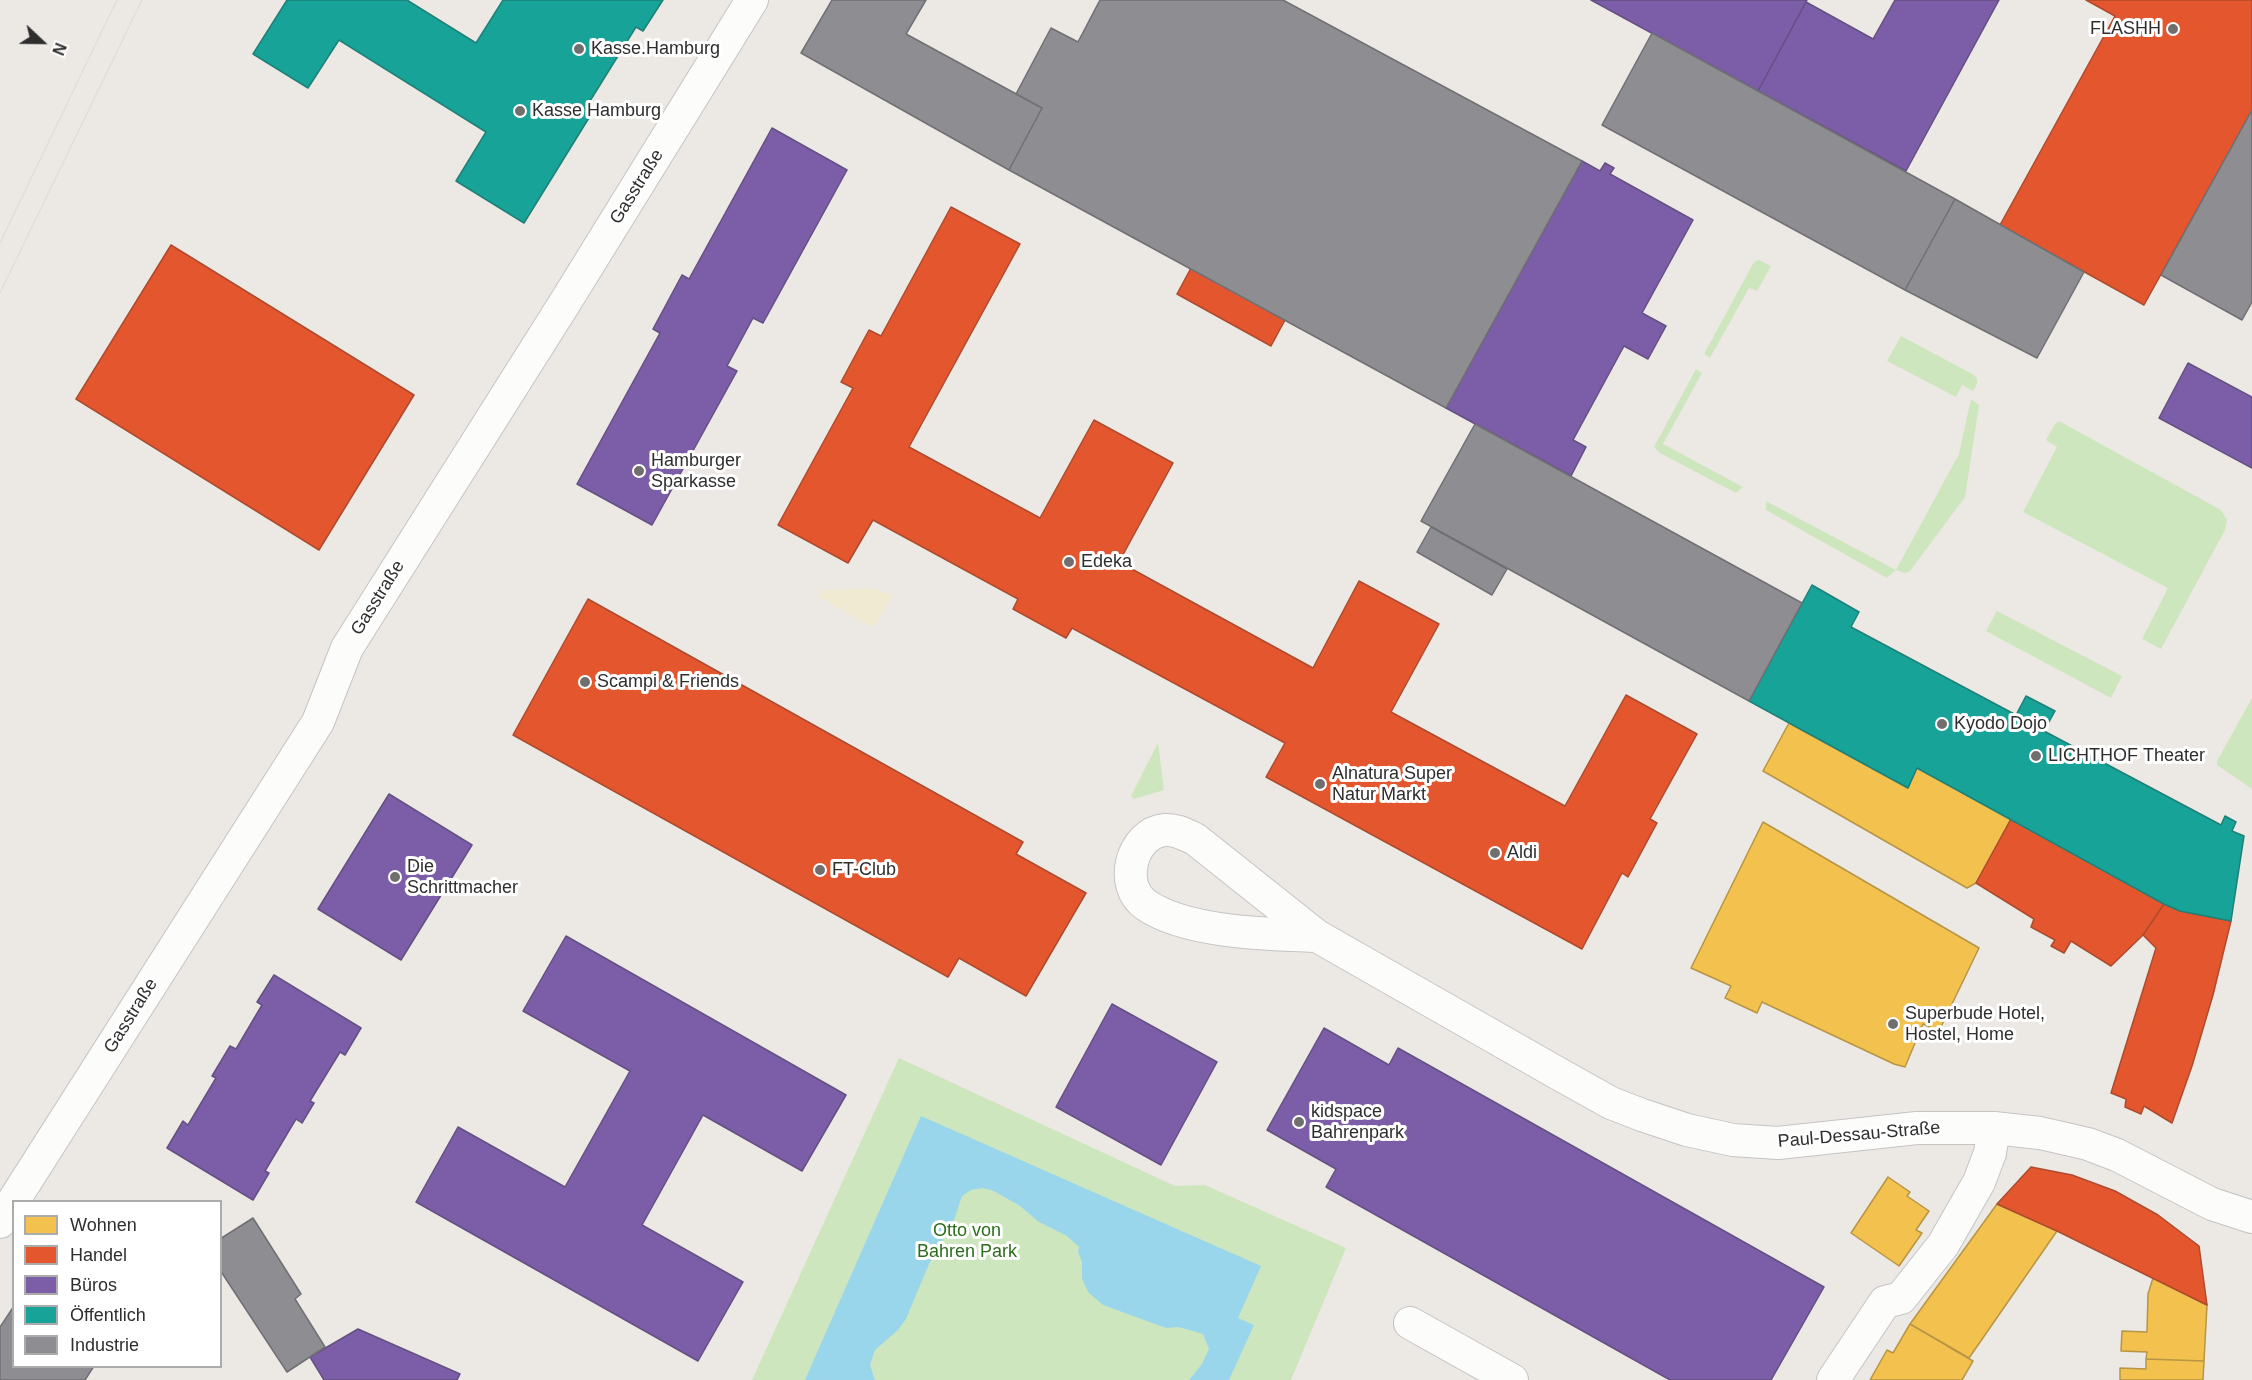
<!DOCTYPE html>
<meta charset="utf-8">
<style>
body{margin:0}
#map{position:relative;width:2252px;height:1380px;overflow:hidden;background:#ece8e4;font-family:Arial,sans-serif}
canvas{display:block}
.legend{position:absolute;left:12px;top:1200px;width:210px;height:168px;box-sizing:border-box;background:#fff;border:2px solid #ababab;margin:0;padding:8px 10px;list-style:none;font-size:18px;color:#2e2e2e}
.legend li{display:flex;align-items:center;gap:12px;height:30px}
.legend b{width:30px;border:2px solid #ababab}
.north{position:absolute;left:12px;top:12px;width:60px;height:60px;-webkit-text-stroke:4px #fff;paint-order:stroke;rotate:112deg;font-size:16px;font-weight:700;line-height:24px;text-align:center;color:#2e2e2e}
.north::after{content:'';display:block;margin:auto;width:21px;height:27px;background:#2e2e2e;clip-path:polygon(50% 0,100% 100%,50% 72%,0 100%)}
</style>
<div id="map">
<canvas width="2252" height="1380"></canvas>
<ul class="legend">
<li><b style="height:16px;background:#f2c14e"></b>Wohnen</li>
<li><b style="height:16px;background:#e4572e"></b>Handel</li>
<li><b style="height:16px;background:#7b5ea7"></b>Büros</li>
<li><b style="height:16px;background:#17a398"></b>Öffentlich</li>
<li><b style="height:16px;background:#8d8d92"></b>Industrie</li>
</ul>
<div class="north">N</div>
</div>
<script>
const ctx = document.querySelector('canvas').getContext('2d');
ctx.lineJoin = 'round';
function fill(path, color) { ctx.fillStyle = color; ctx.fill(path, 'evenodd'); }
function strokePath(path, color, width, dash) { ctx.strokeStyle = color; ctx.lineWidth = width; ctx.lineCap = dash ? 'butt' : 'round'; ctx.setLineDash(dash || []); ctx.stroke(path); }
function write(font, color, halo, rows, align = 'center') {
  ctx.font = font + ' Arial,sans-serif'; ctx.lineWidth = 6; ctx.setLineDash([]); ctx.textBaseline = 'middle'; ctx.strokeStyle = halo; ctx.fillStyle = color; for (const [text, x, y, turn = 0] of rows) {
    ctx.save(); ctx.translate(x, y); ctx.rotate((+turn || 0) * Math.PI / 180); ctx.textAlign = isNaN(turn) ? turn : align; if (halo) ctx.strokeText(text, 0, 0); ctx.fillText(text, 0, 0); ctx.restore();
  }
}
const green = new Path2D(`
 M 1759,260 L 1771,266 L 1757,291 L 1749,288 L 1710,358 L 1704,354 L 1754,262 Z
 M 1901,336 L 1974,375 L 1977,379 L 1977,384 L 1973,391 L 1962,385 L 1956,397 L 1887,361 Z
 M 1696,369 L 1702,373 L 1663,444 L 1743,487 L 1736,493 L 1660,453 L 1654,447 Z
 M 1971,399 L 1979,405 L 1965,497 L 1910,571 L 1905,573 L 1896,570 L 1887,578 L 1766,510 L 1766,501 L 1896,570 L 1959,454 Z
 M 2059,421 L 2221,510 L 2227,520 L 2225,530 L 2161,649 L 2142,639 L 2168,588 L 2023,512 L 2057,447 L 2046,440 L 2055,424 Z
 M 1997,611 L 2122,676 L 2111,698 L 1986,631 Z
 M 2252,698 L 2252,789 L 2217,765 L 2217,761 Z
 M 1158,743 L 1164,790 L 1134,799 L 1131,796 Z
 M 899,1058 L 1175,1186 L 1205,1185 L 1346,1248 L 1291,1380 L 752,1380 Z`);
const sand = new Path2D(`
 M 872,588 L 893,595 L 874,628 L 819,597 L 823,590 Z`);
const water = new Path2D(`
 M 921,1116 L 1261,1266 L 1238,1318 L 1254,1325 L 1229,1380 L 1189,1380 L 1202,1364 L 1209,1349 L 1203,1334 L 1179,1327 L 1166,1328 L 1103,1305 L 1088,1292 L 1082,1278 L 1082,1262 L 1078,1252 L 1079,1247 L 1067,1236 L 1039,1222 L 1020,1206 L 994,1191 L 983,1188 L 971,1190 L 962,1196 L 954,1220 L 929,1264 L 906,1319 L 898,1330 L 875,1350 L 870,1365 L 875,1380 L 805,1380 Z`);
const homes = new Path2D(`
 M 1789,723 L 1908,788 L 1917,768 L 2011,819 L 1976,883 L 1967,888 L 1763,771 Z
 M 1763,822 L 1979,948 L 1939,1031 L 1923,1024 L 1905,1067 L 1894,1064 L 1762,1002 L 1757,1013 L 1725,998 L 1731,986 L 1691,968 Z
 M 1888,1177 L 1910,1192 L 1907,1196 L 1929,1211 L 1916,1230 L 1922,1233 L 1899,1266 L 1851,1233 Z
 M 1997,1204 L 2057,1231 L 1969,1358 L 1910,1324 Z
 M 2153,1278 L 2207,1305 L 2204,1361 L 2146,1359 L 2147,1352 L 2121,1351 L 2122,1331 L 2147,1332 L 2148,1294 Z
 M 1910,1324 L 1973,1361 L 1962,1380 L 1870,1380 L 1887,1350 L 1893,1353 Z
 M 2146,1359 L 2204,1361 L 2203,1380 L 2120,1380 L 2120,1368 L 2146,1369 Z`);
const shops = new Path2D(`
 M 2086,0 L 2252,0 L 2252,110 L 2144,305 L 2000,225 L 2115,16 Z
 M 951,207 L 1020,244 L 909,447 L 1040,518 L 1094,420 L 1173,463 L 1119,562 L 1313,668 L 1359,581 L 1439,624 L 1391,712 L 1565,806 L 1626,695 L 1697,734 L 1650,819 L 1657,823 L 1628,877 L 1622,873 L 1582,949 L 1266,777 L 1285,743 L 1072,628 L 1066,638 L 1013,609 L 1018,599 L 873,520 L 848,563 L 778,525 L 853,388 L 841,382 L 869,330 L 881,336 Z
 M 171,245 L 414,395 L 319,550 L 76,399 Z
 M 1191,268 L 1285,320 L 1271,346 L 1177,294 Z
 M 588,599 L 1023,842 L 1016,854 L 1086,893 L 1026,996 L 959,958 L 948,977 L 513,735 Z
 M 2011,819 L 2164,904 L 2143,935 L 2111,966 L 2071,941 L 2064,953 L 2051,946 L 2055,940 L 2031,927 L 2034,919 L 1976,883 Z
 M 2164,904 L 2180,911 L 2231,921 L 2213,995 L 2192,1066 L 2172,1123 L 2144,1106 L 2141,1114 L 2125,1107 L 2126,1099 L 2111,1093 L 2156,948 L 2143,935 Z
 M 2031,1167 L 2072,1175 L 2115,1191 L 2158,1215 L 2199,1246 L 2207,1305 L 2057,1231 L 1997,1204 Z`);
const offices = new Path2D(`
 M 1591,0 L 1807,0 L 1758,91 Z
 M 1895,0 L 1999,0 L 1906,171 L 1758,91 L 1806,2 L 1873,39 Z
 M 772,128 L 847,170 L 763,323 L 753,318 L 727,366 L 737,371 L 652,525 L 577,484 L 660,333 L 653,329 L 682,275 L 689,279 Z
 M 1582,161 L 1600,171 L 1605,163 L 1614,168 L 1610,174 L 1693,220 L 1642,313 L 1666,326 L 1648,359 L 1624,346 L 1573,440 L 1586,447 L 1571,476 L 1446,408 Z
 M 2188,363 L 2252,397 L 2252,468 L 2159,418 Z
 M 389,794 L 472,845 L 401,960 L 318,909 Z
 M 566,936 L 846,1095 L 802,1171 L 703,1115 L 642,1225 L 743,1282 L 698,1361 L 416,1202 L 458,1127 L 565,1187 L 630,1071 L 523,1011 Z
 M 274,975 L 361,1028 L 345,1055 L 340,1052 L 310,1101 L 314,1103 L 302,1123 L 296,1119 L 265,1171 L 269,1173 L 253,1200 L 167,1148 L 183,1121 L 188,1125 L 216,1078 L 212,1076 L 230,1046 L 236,1049 L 262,1005 L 257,1002 Z
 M 1112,1004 L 1217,1062 L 1161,1165 L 1056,1107 Z
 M 1324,1028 L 1389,1065 L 1398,1048 L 1824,1287 L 1771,1380 L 1670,1380 L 1326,1187 L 1336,1169 L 1267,1130 Z
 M 358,1329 L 460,1374 L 457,1380 L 324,1380 L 310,1357 Z`);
const public = new Path2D(`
 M 287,0 L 407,0 L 476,43 L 503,0 L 663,0 L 643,31 L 636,27 L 585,109 L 592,113 L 524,223 L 456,181 L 486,132 L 339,40 L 308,88 L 253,54 Z
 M 1812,585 L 1859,612 L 1851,627 L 2016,715 L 2026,696 L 2055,711 L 2044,731 L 2221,825 L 2225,816 L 2236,822 L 2232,831 L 2244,836 L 2231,921 L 2180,911 L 2164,904 L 1917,768 L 1908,788 L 1749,701 Z`);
const industry = new Path2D(`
 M 832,0 L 926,0 L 906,34 L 1042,108 L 1009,170 L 801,53 Z
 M 1100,0 L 1283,0 L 1582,161 L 1446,408 L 1009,170 L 1042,108 L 1016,94 L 1051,28 L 1078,42 Z
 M 1652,33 L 1955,199 L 1905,290 L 1602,125 Z
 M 2252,110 L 2252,302 L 2242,320 L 2161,275 Z
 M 1955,199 L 2084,272 L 2037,358 L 1905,290 Z
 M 1475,424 L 1802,603 L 1749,701 L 1421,521 Z
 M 1431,527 L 1507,569 L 1492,595 L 1417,552 Z
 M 253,1218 L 301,1294 L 295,1299 L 325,1347 L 287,1372 L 220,1270 L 220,1239 Z
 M 14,1306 L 14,1366 L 94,1366 L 85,1380 L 0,1380 L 0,1327 Z`);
const minor = new Path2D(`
 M 1317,936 C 1269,934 1187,933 1146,905 C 1118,886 1131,833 1165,830 C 1176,829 1186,835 1195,839 L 1317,936 L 1559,1074 L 1611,1103 L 1642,1115 L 1687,1130 L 1733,1140 L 1778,1143 L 1917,1128 L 1994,1128 L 2040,1133 L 2088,1144 L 2117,1155 L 2212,1204 L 2252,1217
 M 0,1222 L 318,722 L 347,648 L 566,301 L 752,0
 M 1410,1323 L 1512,1380
 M 1833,1380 L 1885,1302 L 1901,1298 L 1943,1245 L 1979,1182 L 1990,1153 L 1994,1128`);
const tram = new Path2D(`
 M 0,243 L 117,0
 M 0,293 L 142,0`);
const markers = [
 [2173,29,6,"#706f6e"],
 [579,49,6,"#706f6e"],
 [520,111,6,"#706f6e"],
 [639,471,6,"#706f6e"],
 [1069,562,6,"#706f6e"],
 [585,682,6,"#706f6e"],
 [1942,724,6,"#706f6e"],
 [2036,756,6,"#706f6e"],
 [1320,784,6,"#706f6e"],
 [1495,853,6,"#706f6e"],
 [820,870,6,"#706f6e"],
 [395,877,6,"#706f6e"],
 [1893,1024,6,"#706f6e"],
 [1299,1122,6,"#706f6e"]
];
const poiNames = [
 ["FLASHH",2161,29,"right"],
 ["Kasse.Hamburg",591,49],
 ["Kasse Hamburg",532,111],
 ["Hamburger",651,461],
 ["Sparkasse",651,482],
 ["Edeka",1081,562],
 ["Scampi & Friends",597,682],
 ["Kyodo Dojo",1954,724],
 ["LICHTHOF Theater",2048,756],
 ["Alnatura Super",1332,774],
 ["Natur Markt",1332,795],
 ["Aldi",1507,853],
 ["Die",407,867],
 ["Schrittmacher",407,888],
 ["FT-Club",832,870],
 ["Superbude Hotel,",1905,1014],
 ["Hostel, Home",1905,1035],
 ["kidspace",1311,1112],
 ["Bahrenpark",1311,1133]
];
const streetNames = [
 ["Gasstraße",637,187,-58],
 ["Gasstraße",378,598,-58],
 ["Gasstraße",131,1016,-58],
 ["Paul-Dessau-Straße",1859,1135,-5]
];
const parkNames = [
 ["Otto von",967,1231],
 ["Bahren Park",967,1252]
];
fill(green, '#cee6be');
fill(sand, '#f0ead3');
fill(water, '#99d6ec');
fill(homes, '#f2c14e');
strokePath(homes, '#b79544', 1.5);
fill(shops, '#e4572e');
strokePath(shops, '#ad4b2e', 1.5);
fill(offices, '#7b5ea7');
strokePath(offices, '#645083', 1.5);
fill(public, '#17a398');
strokePath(public, '#1e8078', 1.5);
fill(industry, '#8d8d92');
strokePath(industry, '#707074', 1.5);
strokePath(minor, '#c5c4c5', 34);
strokePath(minor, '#fcfcfb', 32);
strokePath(tram, '#dfdfe1', 1.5);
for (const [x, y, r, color] of markers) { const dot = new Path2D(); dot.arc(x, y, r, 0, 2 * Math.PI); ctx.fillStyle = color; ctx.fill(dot); strokePath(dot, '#fff', 2); }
write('18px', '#2e2e2e', '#fff', poiNames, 'left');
write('18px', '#2e2e2e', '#fff', streetNames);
write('18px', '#2c6e1b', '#fff', parkNames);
</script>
